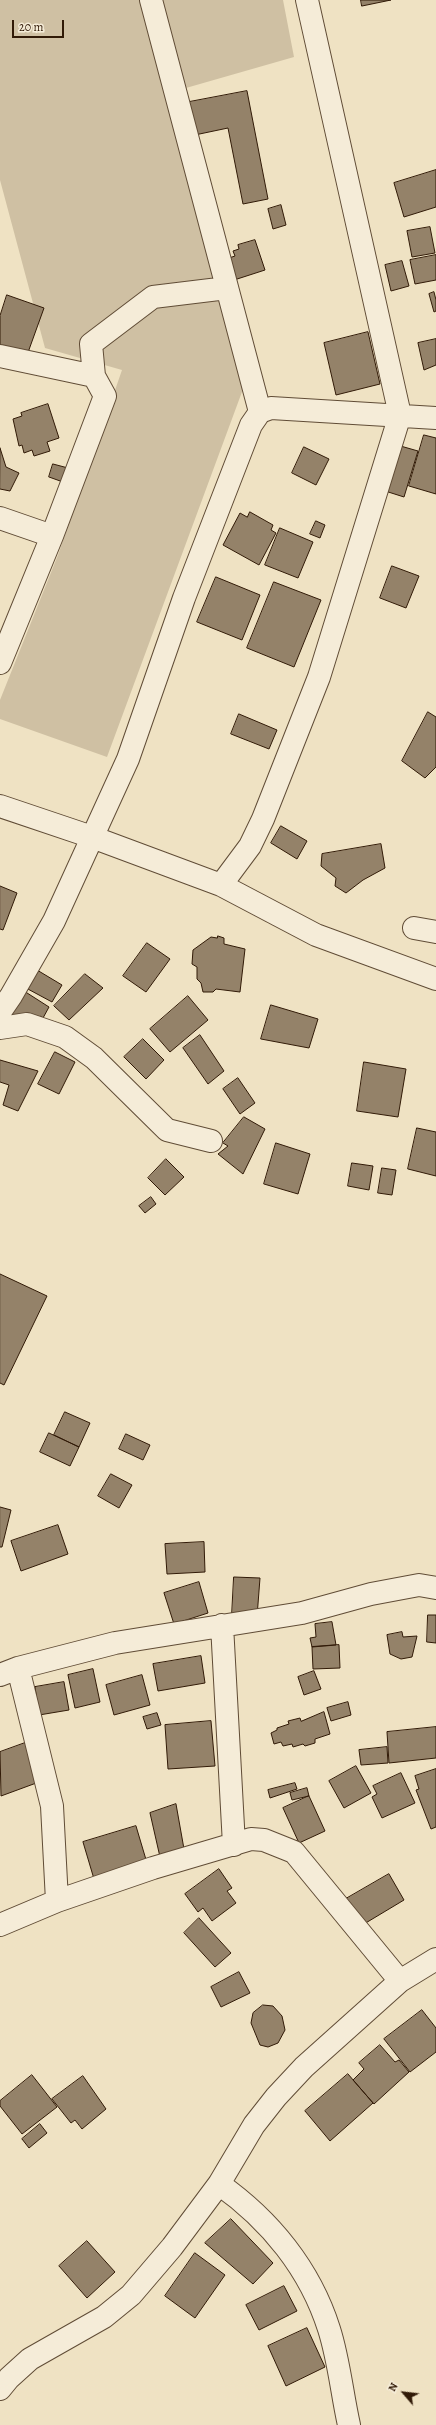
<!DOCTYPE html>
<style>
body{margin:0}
#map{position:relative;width:436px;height:2425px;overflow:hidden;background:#efe2c3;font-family:Alegreya,serif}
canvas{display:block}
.north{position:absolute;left:384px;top:2373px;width:40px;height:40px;-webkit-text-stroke:3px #f5ecd8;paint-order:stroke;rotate:298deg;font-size:11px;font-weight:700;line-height:16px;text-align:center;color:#311a07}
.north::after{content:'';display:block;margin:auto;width:14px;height:18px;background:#311a07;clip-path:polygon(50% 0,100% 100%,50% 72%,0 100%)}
.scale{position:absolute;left:12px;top:20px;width:52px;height:18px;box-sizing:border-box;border:2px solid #311a07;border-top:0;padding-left:5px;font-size:12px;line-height:14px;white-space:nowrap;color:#311a07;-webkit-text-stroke:3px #f5ecd8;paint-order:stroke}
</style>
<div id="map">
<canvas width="436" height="2425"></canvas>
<div class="north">N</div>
<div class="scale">20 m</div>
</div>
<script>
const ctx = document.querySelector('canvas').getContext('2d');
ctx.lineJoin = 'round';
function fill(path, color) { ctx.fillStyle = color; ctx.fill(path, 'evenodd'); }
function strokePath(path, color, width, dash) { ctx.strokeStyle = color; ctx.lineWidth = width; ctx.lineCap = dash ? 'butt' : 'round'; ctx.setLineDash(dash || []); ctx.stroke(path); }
const green = new Path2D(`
 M 0,0 L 283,0 L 294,57 L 165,94 L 246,381 L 107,757 L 0,719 L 0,700 L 58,555 L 122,370 L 45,348 L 0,180 Z`);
const building = new Path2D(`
 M 361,0 L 391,0 L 362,6 Z
 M 247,91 L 268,199 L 243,204 L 228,128 L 190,136 L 184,103 Z
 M 436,170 L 436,207 L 404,217 L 394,183 Z
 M 281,205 L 286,225 L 273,229 L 268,209 Z
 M 430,227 L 435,253 L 412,257 L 407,231 Z
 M 255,240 L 265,270 L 231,281 L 229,258 L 235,256 L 233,251 L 239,249 L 238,245 Z
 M 436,255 L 436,280 L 415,284 L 410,260 Z
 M 402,261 L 409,286 L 391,291 L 385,265 Z
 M 434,292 L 436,300 L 436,311 L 434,312 L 429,294 Z
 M 7,295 L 44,308 L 26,358 L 0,348 L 0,316 Z
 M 368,332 L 380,384 L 336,395 L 324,343 Z
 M 436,339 L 436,365 L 424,370 L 418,343 Z
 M 48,404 L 59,438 L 47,442 L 50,451 L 34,456 L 32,450 L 24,453 L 22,445 L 19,446 L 13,419 L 22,416 L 21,413 Z
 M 424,435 L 436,438 L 436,494 L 409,486 Z
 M 397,445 L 418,451 L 404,497 L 382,490 Z
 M 304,447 L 329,459 L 316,485 L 292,473 Z
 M 0,448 L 6,467 L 19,473 L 10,491 L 0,489 Z
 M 53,464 L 68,468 L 63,482 L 49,477 Z
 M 250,512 L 273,525 L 271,530 L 276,533 L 259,565 L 223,545 L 240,513 L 247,517 Z
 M 316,521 L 325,525 L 320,538 L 310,534 Z
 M 280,528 L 313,542 L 298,578 L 265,565 Z
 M 392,566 L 419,576 L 406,608 L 380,598 Z
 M 216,577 L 260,595 L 242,640 L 197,622 Z
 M 274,582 L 321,600 L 294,667 L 247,648 Z
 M 428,712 L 436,717 L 436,767 L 425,778 L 402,761 Z
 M 239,714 L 277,730 L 269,749 L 231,734 Z
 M 281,826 L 307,841 L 297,859 L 271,843 Z
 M 381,844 L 385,868 L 363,880 L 346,893 L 335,886 L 336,878 L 321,866 L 322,854 Z
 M 0,886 L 17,893 L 3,930 L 0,929 Z
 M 218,936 L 224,938 L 224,944 L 245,949 L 240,992 L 216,989 L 213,992 L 203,992 L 201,983 L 197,979 L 197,967 L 192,964 L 193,950 L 211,937 L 217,938 Z
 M 147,943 L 170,959 L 146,992 L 123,976 Z
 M 37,970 L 62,985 L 52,1002 L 26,988 Z
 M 85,974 L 103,988 L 69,1020 L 54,1006 Z
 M 24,991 L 49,1007 L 43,1018 L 40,1016 L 34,1023 L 8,1018 Z
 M 188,996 L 208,1020 L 170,1052 L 150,1029 Z
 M 271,1005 L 318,1019 L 309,1048 L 261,1039 Z
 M 200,1035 L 224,1071 L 208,1084 L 183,1048 Z
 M 143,1039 L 164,1060 L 146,1079 L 124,1057 Z
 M 55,1052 L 75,1062 L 59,1094 L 38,1084 Z
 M 0,1060 L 38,1071 L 18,1111 L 3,1105 L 9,1085 L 0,1082 Z
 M 364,1062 L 406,1069 L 398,1117 L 357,1111 Z
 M 238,1078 L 255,1103 L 240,1114 L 223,1089 Z
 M 244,1117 L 265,1129 L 243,1174 L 218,1154 L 228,1146 L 223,1143 Z
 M 417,1128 L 436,1132 L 436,1176 L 408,1169 Z
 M 276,1143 L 310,1154 L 298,1194 L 264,1184 Z
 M 166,1159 L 184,1177 L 165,1195 L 148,1178 Z
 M 352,1163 L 373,1166 L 369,1190 L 348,1186 Z
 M 382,1168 L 396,1170 L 392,1195 L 378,1193 Z
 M 151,1197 L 156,1204 L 145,1213 L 139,1206 Z
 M 0,1274 L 47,1296 L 4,1385 L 0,1383 Z
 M 65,1412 L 90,1423 L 79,1447 L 54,1435 Z
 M 49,1433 L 79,1447 L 70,1466 L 40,1452 Z
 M 126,1434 L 150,1445 L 143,1460 L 119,1449 Z
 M 111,1474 L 132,1485 L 119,1508 L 98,1496 Z
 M 0,1507 L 11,1510 L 2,1547 L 0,1547 Z
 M 58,1525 L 68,1554 L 21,1571 L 11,1541 Z
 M 204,1542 L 205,1572 L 167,1574 L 165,1544 Z
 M 234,1577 L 260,1578 L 257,1617 L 232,1615 Z
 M 199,1582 L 208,1613 L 174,1624 L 164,1593 Z
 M 428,1615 L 436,1615 L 436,1643 L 427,1642 Z
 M 332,1622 L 336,1645 L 312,1647 L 310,1638 L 316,1637 L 315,1624 Z
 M 402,1632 L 403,1637 L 417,1636 L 412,1657 L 401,1659 L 390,1654 L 387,1635 Z
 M 339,1645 L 340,1668 L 313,1669 L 312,1647 Z
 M 201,1656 L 205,1683 L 158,1691 L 153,1664 Z
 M 93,1669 L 100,1702 L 75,1708 L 68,1675 Z
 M 314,1671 L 321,1689 L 304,1695 L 298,1677 Z
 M 142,1675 L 150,1705 L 114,1715 L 106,1685 Z
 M 64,1682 L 69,1710 L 39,1715 L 35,1687 Z
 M 348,1702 L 351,1715 L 331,1721 L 327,1708 Z
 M 324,1712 L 330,1734 L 315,1739 L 315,1743 L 305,1746 L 303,1744 L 293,1747 L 292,1744 L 283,1746 L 281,1742 L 274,1744 L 271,1733 L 277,1730 L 277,1728 L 289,1724 L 288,1721 L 300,1718 L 301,1721 Z
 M 157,1713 L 161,1725 L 147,1729 L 143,1717 Z
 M 211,1721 L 215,1766 L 168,1769 L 165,1725 Z
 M 436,1727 L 436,1758 L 389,1763 L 387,1732 Z
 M 25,1743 L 39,1782 L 1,1796 L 0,1752 Z
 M 387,1747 L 388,1763 L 361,1765 L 359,1750 Z
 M 356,1766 L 371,1793 L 344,1808 L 329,1781 Z
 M 436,1769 L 436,1827 L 431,1829 L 416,1790 L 419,1789 L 415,1776 Z
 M 401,1773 L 415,1803 L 382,1818 L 372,1797 L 377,1794 L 373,1786 Z
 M 295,1783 L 297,1789 L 270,1798 L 268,1790 Z
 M 307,1788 L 309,1796 L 292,1800 L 290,1793 Z
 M 309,1796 L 325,1831 L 299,1843 L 283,1808 Z
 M 176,1804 L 184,1849 L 160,1857 L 150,1813 Z
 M 136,1826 L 147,1863 L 94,1879 L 83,1842 Z
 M 219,1869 L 232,1888 L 227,1891 L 236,1903 L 212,1921 L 203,1908 L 198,1912 L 185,1894 Z
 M 389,1874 L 404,1900 L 359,1927 L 344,1900 Z
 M 199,1918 L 231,1953 L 215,1967 L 184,1933 Z
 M 239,1972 L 250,1993 L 221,2007 L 211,1987 Z
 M 263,2005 L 273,2006 L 282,2016 L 285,2030 L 278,2043 L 268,2047 L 260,2045 L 251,2023 L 253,2013 Z
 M 422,2010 L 436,2028 L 436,2052 L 410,2072 L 384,2039 Z
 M 380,2045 L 395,2062 L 399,2060 L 409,2072 L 374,2104 L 353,2080 L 364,2069 L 359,2063 Z
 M 348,2074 L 373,2103 L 330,2141 L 305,2111 Z
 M 32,2075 L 57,2107 L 22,2134 L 0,2106 L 0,2101 Z
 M 83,2076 L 106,2109 L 82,2129 L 75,2120 L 71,2123 L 52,2099 Z
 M 40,2124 L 47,2133 L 29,2148 L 22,2139 Z
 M 231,2219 L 273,2263 L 253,2284 L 205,2243 Z
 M 87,2241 L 115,2272 L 87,2298 L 59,2266 Z
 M 195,2253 L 225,2275 L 195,2318 L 165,2296 Z
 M 284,2286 L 297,2311 L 259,2330 L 246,2305 Z
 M 307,2328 L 325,2367 L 286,2386 L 268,2346 Z`);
const minor = new Path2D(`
 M 151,0 L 260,412
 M 0,356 L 94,376 L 105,396 L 52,536 L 0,518
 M 94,376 L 91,344 L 153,297 L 227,288
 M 0,663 L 52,536
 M 0,806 L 92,837 L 221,885 L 316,935 L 436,979
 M 221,885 L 250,846 L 263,819 L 319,677 L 400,415 L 307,0
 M 414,928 L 436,932
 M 0,1012 L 11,996 L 54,921 L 128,759 L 184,598 L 251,425 L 260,412 L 271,408 L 436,418
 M 0,1028 L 27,1024 L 65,1037 L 94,1058 L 167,1130 L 211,1141
 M 222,1625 L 234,1845
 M 18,1668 L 52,1806 L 57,1901
 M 0,1675 L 18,1668 L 115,1643 L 302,1613 L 371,1594 L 419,1585 L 436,1588
 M 0,1925 L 57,1901 L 153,1868 L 251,1839 L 264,1840 L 294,1852 L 400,1981
 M 219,2184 C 270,2220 310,2269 329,2329 C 339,2360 342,2394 349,2425
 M 0,2389 L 9,2378 L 30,2359 L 104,2317 L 131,2295 L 172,2247 L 219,2184 L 254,2125 L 276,2097 L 304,2067 L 400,1981 L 436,1959`);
fill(green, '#cfc0a3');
fill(building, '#948269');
strokePath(building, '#311a07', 1);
strokePath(minor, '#604c36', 24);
strokePath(minor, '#f5ecd8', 22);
</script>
